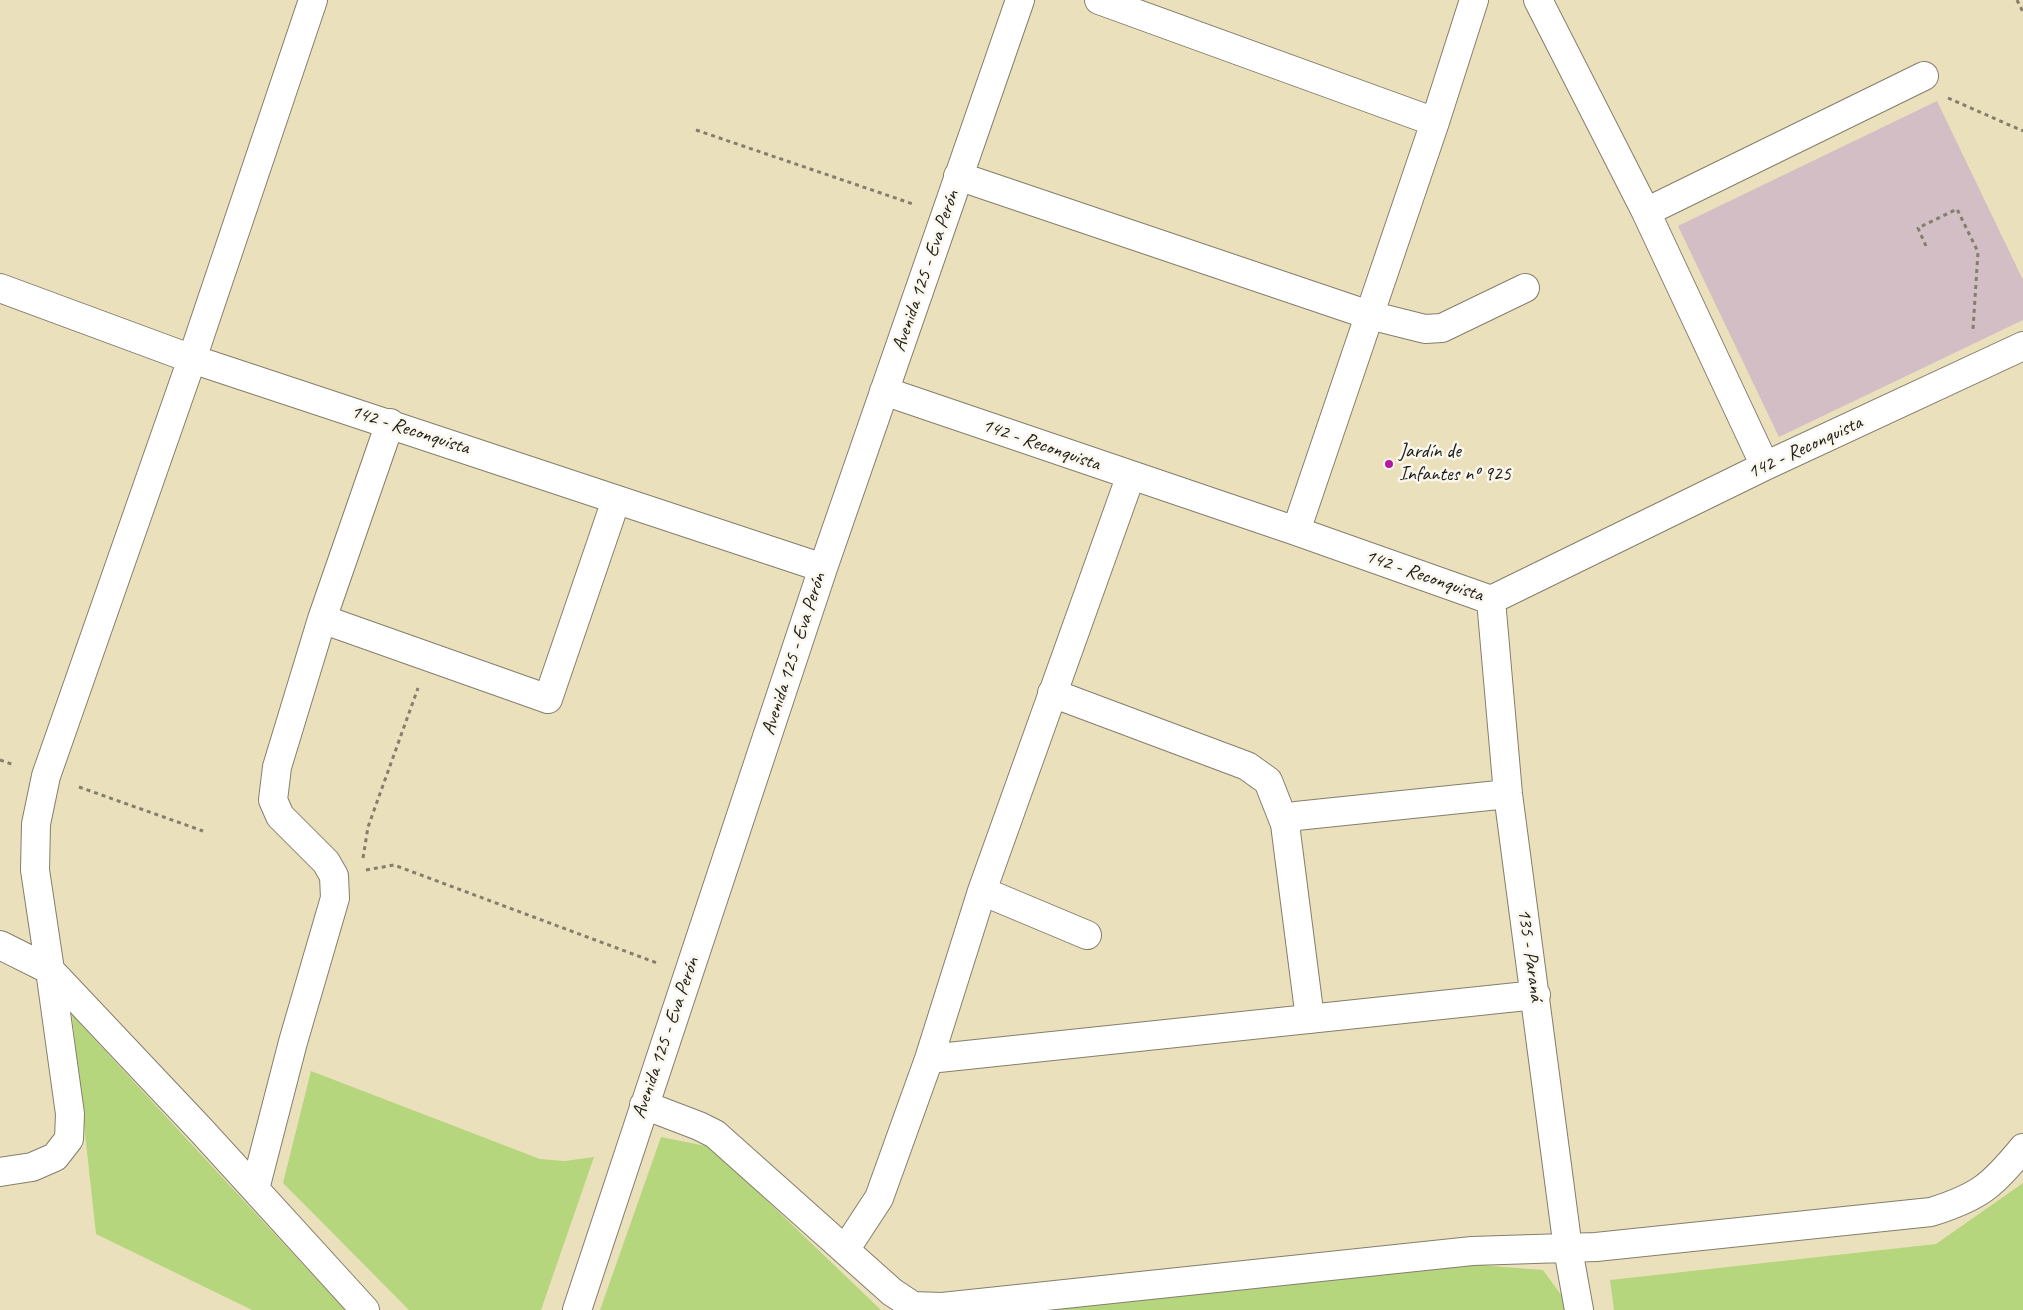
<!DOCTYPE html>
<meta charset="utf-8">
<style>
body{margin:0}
canvas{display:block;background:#ebe0bc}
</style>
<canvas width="2023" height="1310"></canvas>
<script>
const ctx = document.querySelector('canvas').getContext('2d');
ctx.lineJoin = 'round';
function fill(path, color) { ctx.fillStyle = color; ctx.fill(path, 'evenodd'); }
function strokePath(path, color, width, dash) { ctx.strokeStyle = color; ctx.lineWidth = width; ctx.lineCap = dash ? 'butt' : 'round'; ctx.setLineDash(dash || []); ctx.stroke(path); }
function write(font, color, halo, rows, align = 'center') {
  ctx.font = font + ' Caveat,sans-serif'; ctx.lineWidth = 5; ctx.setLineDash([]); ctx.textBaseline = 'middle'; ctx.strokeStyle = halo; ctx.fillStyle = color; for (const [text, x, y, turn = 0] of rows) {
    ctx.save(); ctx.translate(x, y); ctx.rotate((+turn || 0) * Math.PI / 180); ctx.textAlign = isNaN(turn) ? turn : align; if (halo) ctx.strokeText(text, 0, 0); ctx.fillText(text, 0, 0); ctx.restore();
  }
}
const industrial = new Path2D(`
 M 1937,101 L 2023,280 L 2023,320 L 1779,437 L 1678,226 Z`);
const green = new Path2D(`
 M 72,1015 L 345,1310 L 252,1310 L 96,1234 Z
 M 311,1071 L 540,1159 L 565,1161 L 594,1157 L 541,1310 L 409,1310 L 283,1183 Z
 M 661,1137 L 711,1147 L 881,1310 L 600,1310 Z
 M 2023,1183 L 2023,1310 L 1614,1310 L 1610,1280 L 1936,1244 Z
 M 1466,1264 L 1543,1270 L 1567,1303 L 1568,1310 L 988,1310 Z`);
const path = new Path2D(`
 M 2017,0 L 2023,12
 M 1948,98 L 2023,131
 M 696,130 L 913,204
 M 1926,246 L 1918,228 L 1957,209 L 1978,252 L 1973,329 L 1974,333
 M 0,760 L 14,765
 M 79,787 L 203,831
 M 363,858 L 368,827 L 418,688
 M 366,870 L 394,865 L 657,963`);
const minor = new Path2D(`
 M 313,0 L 192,359 L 46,776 L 36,824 L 35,870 L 50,970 L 201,1130 L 365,1310
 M 1099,0 L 1435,122
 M 1538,0 L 1646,212 L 1765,466
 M 958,176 L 1369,315 L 1425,329 L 1442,328 L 1525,288
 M 1646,212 L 1924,76
 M 0,288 L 192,359 L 823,568
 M 884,391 L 1296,531 L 1491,600 L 1765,466 L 2023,346
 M 1296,531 L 1435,122 L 1474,0
 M 1491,600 L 1508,794 L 1568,1249 L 1579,1310
 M 322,619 L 548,699 L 616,500
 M 1052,693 L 1247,766 L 1268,781 L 1285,824 L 1310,1019
 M 1285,824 L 1296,816 L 1508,794
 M 982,891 L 1087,935
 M 0,945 L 50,970 L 70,1114 L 69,1139 L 55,1157 L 32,1167 L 0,1172
 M 929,1059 L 982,891 L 1131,475
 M 644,1105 L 699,1126 L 715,1134 L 892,1292 L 913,1306 L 942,1307 L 1472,1251 L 1596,1247 L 1931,1212 C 1979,1197 1992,1186 2023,1148
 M 255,1189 L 293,1042 L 335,898 L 334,876 L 326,862 L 280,816 L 273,800 L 277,767 L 322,619 L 390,423
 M 845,1250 L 879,1198 L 929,1059 L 1536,995
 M 577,1310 L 823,568 L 1020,0`);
const markers = [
 [1389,464,5,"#b5179e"]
];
const streetNames = [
 ["Avenida 125 - Eva Perón",926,271,-71],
 ["142 - Reconquista",410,430,18],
 ["142 - Reconquista",1041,445,19],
 ["142 - Reconquista",1805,448,-25],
 ["142 - Reconquista",1424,576,19],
 ["Avenida 125 - Eva Perón",794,654,-72],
 ["135 - Paraná",1530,955,82],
 ["Avenida 125 - Eva Perón",666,1038,-71]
];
const poiNames = [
 ["Jardín de",1399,452],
 ["Infantes nº 925",1399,475]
];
fill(industrial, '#d2bec4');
fill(green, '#b6d67d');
strokePath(minor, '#847e6c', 30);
strokePath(path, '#847e6c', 3, [4, 4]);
strokePath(minor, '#fff', 28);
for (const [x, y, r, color] of markers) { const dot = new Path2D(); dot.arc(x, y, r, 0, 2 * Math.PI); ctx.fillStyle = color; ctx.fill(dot); strokePath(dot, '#fbf7ec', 2); }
write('20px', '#1c1c1c', '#fbf7ec', streetNames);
write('20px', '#1c1c1c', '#fbf7ec', poiNames, 'left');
</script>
